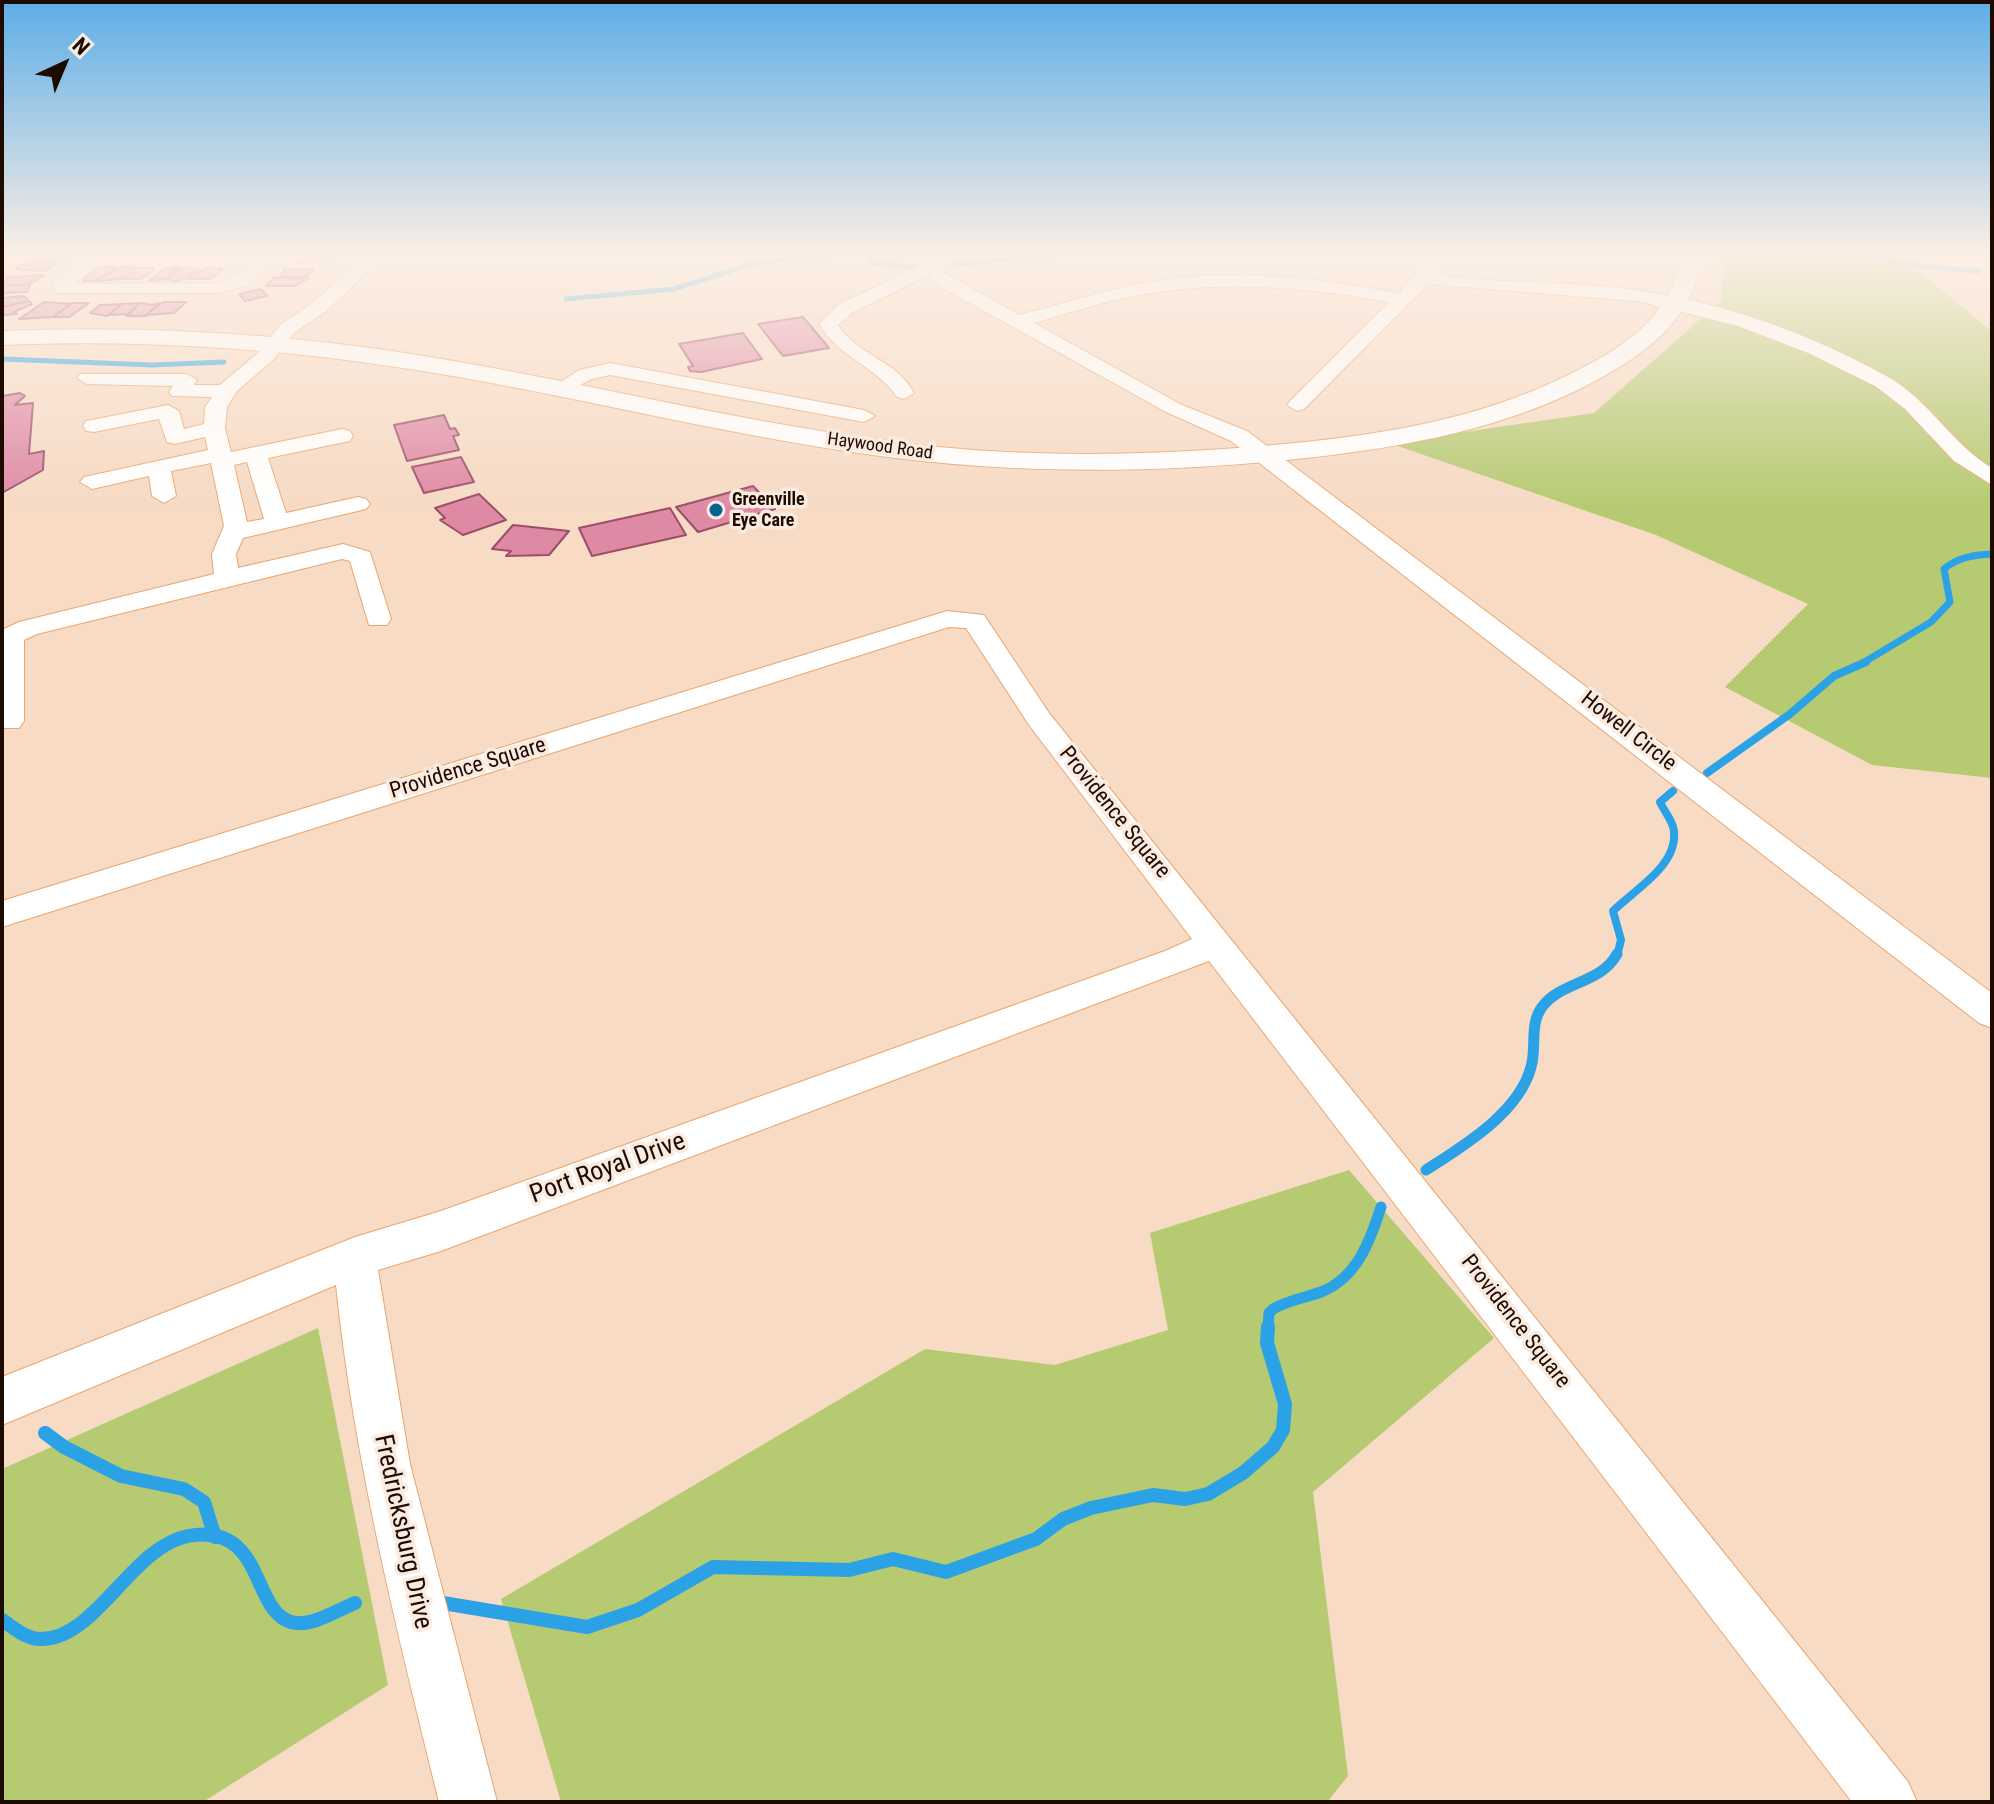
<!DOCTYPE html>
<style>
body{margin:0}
#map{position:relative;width:1994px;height:1804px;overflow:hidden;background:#f7dbc5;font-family:"Roboto Condensed",sans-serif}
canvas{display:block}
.frame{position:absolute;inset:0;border:4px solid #1e0b00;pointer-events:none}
.north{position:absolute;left:24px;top:24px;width:80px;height:80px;-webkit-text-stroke:6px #faebe0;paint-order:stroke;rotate:44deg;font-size:22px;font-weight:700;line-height:32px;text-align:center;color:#1e0b00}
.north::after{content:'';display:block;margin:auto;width:28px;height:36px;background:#1e0b00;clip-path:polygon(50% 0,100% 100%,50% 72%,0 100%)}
</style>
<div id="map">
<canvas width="1994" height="1804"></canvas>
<div class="frame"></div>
<div class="north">N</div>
</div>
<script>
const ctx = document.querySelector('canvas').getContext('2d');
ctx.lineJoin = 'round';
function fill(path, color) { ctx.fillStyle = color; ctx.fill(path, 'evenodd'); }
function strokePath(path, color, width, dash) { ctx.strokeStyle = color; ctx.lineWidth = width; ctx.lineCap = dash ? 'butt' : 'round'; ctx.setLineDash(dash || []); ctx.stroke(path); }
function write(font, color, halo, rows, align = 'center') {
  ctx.font = font + ' "Roboto Condensed",sans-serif'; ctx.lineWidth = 7; ctx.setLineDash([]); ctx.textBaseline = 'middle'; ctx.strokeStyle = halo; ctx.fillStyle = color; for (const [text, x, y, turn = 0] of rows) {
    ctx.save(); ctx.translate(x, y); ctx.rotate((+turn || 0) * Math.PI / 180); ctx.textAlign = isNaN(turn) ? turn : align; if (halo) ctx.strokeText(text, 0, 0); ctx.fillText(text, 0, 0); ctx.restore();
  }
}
const green = new Path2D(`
 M 1725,254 L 1899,254 L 1992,332 L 1992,778 L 1872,765 L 1725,687 L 1808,604 L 1656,535 L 1389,443 L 1594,413 L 1721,301 Z
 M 1349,1170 L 1494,1338 L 1313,1492 L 1348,1776 L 1327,1802 L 561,1802 L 501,1599 L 925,1349 L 1055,1365 L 1168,1330 L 1150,1233 Z
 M 318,1328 L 388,1685 L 203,1802 L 2,1802 L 2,1469 Z`);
const streamFar4 = new Path2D(`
 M 857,254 L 867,256 L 872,263 L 912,267
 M 1858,254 L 1918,266 L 1979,271
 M 955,264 L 1061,254
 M 566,299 L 674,289 L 757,262 L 839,254
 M 2,359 L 152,365 L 224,362`);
const streamFar3 = new Path2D(`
 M 1861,664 L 1931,622 L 1950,602 L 1944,569 C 1958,557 1974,555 1992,554`);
const streamFar2 = new Path2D(`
 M 1707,773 L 1790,714 L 1834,676 L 1866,662
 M 1617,956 L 1621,940 L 1613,911 C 1634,890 1678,866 1674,831 C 1673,821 1664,811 1660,802 L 1673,791`);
const streamFar1 = new Path2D(`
 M 1426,1170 C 1463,1146 1519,1113 1531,1067 C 1537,1047 1529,1025 1542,1007 C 1561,981 1601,984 1617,954
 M 1268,1329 L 1269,1313 L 1273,1309 C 1288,1300 1305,1298 1321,1292 C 1357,1278 1370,1241 1381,1207`);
const stream = new Path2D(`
 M 45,1433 L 64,1447 L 121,1476 L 184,1489 L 204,1502 L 215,1537
 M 443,1603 L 587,1627 L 638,1610 L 713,1567 L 849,1570 L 893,1559 L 946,1572 L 1036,1539 L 1063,1519 L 1091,1508 L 1153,1495 L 1185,1499 L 1208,1494 L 1243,1473 L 1273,1447 L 1283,1430 L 1285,1404 L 1267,1343 L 1268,1327
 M 2,1620 C 13,1627 26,1639 40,1639 C 96,1640 131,1547 188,1536 C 265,1522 251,1611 291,1622 C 311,1628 337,1610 355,1603`);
const building = new Path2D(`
 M 42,254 L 75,254 L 57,262 L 31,261 Z
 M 309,256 L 332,256 L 335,258 L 331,262 L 296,262 Z
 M 31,261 L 57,262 L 46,271 L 15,269 Z
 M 122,266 L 137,268 L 122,279 L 96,281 Z
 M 116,267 L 96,281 L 83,281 L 94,268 Z
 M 178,267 L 167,279 L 149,281 L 164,269 Z
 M 207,267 L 223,269 L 210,279 L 186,279 Z
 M 137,268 L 153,268 L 155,269 L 141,279 L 122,279 Z
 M 190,268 L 199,269 L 177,282 L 167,279 L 179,269 Z
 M 284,269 L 314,269 L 305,277 L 281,277 Z
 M 45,275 L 30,284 L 2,286 L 8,277 Z
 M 275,277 L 277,278 L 309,278 L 295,286 L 266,286 Z
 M 30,284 L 27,292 L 2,293 L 2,286 Z
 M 261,289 L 267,296 L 245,301 L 239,294 Z
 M 24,296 L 29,301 L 2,307 L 2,298 Z
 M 29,301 L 32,304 L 14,312 L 17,314 L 2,315 L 2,307 Z
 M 44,302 L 71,304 L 53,317 L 19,319 Z
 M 163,302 L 186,302 L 174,313 L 146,315 Z
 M 72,303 L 89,303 L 69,317 L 53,317 Z
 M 140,303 L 129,314 L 109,315 L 121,304 Z
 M 140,303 L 152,305 L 159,303 L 146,316 L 126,316 Z
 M 122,304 L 107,316 L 90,313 L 100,305 Z
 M 803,317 L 829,348 L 783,356 L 758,324 Z
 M 743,333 L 762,359 L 701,372 L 690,371 L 688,367 L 693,366 L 679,344 Z
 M 20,393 L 25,396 L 15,405 L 33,403 L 29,454 L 44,451 L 43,470 L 2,493 L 2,396 Z
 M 444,415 L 450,429 L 455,428 L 459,435 L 453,436 L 459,450 L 407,461 L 394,425 Z
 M 461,457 L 474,482 L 424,493 L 412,467 Z
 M 753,486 L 775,509 L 698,532 L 676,507 Z
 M 479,494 L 506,520 L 463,535 L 440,520 L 445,518 L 435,508 Z
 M 670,508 L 686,535 L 592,556 L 579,528 Z
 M 513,525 L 569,531 L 549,555 L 506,556 L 511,551 L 492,549 Z`);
const minor = new Path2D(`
 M 2,254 L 19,254 L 2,264 Z
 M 91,254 L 111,254 L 74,284 L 217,283 C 246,275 251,254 282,254 L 246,286 L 217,293 L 57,293 L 53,284 L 56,280 Z
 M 368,254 L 387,254 L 325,312 L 294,333 L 274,359 L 237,391 L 227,407 L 225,428 L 231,452 L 342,429 L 350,431 L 353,436 L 350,441 L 268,458 L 286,513 L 358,497 L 366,499 L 370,504 L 366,509 L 243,538 L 236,554 L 238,568 L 343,544 L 370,552 L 391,619 L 387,625 L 369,625 L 350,561 L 342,559 L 37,634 L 24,640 L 24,721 L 19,728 L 2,728 L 2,630 L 19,622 L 214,574 L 212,554 L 224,526 L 211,463 L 171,471 L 176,496 L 164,503 L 152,496 L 149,476 L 92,489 L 80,482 L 84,477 L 208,450 L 205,437 L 175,444 L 167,442 L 159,419 L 94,432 L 86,431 L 83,426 L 86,421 L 168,405 L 179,411 L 184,429 L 204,424 L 205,407 L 212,397 L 172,396 L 169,392 L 173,386 L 87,384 L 77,378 L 80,374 L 187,374 L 197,380 L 194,385 L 220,385 L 260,351 L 280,325 L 311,304 ZM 247,462 L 264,519 L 247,522 L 234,465 Z
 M 925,254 L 942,254 L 944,273 L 1020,315 C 1069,302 1117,286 1168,279 C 1245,269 1323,279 1399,293 L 1432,254 L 1449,254 L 1437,275 C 1491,283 1546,281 1600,286 C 1700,294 1800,328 1888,377 C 1929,400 1952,444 1992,468 L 1992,485 L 1954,461 L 1904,408 L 1875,386 L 1808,353 L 1738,326 L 1637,301 L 1428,284 L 1304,409 L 1297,411 L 1287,405 L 1290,401 L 1389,302 C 1305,287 1219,279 1134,296 C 1100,302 1067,314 1034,323 L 1180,404 L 1247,431 L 1992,993 L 1992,1028 L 1979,1023 L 1231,441 L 1166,412 L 941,287 L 928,276 L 853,312 L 838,325 C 858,356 897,360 914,393 L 904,399 L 897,397 C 876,366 839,358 819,324 L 839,304 L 926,263 Z
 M 1976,257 L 1992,258 L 1992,268 L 1970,266 L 1967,262 Z
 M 610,363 L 864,410 L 875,416 L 864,422 L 610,375 L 592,379 L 560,395 L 550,389 L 579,370 Z
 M 947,611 L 984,615 L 1049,713 L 1908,1782 L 1917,1802 L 1852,1802 L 1209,961 L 441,1251 L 378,1270 L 410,1464 L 497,1802 L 439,1802 C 397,1631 354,1461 336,1285 L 2,1425 L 2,1377 L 355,1237 L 441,1211 L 1165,951 L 1192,939 L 1029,725 L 966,628 L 949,627 L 2,927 L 2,901 Z`);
const major = new Path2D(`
 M 1680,254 L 1701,254 C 1697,322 1637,360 1582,388 C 1491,433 1387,450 1287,460 C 1146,474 1006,474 865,454 C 696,430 530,384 361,362 C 242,346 122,340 2,345 L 2,331 C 123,326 244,331 364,347 C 557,373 745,427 939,447 C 1051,458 1163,455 1274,445 C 1374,436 1475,421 1566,376 C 1618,351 1674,318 1680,254 Z`);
const markers = [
 [716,510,8,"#036393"]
];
const farStreetnames = [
 ["Haywood Road",880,447,8]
];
const farPoinames = [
 ["Greenville",732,500],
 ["Eye Care",732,521]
];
const streetNames = [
 ["Howell Circle",1628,732,38],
 ["Providence Square",468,769,-17],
 ["Providence Square",1114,813,51],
 ["Providence Square",1515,1322,52]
];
const nearStreetnames = [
 ["Port Royal Drive",608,1169,-20],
 ["Fredricksburg Drive",402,1532,78]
];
fill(green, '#b6ca72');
strokePath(streamFar4, '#2ca2e6', 5);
strokePath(streamFar3, '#2ca2e6', 7);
strokePath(streamFar2, '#2ca2e6', 8);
strokePath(streamFar1, '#2ca2e6', 11);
strokePath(stream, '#2ca2e6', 14);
fill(building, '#df8aa5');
strokePath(building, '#9c4e68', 2);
strokePath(minor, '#eaa56d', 2);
strokePath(major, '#eaa56d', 2);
fill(minor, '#fff');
fill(major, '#fff');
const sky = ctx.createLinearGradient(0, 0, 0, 507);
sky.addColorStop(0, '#5dade7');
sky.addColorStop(0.5, '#fbefe5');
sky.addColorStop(1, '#fbefe500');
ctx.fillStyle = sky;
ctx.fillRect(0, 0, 1994, 507);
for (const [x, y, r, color] of markers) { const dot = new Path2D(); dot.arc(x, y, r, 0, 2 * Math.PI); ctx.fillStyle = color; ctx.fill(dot); strokePath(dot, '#faebe0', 3); }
write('18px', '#1e0b00', '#faebe0', farStreetnames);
write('bold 18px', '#1e0b00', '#faebe0', farPoinames, 'left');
write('22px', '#1e0b00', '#faebe0', streetNames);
write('26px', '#1e0b00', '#faebe0', nearStreetnames);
</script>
